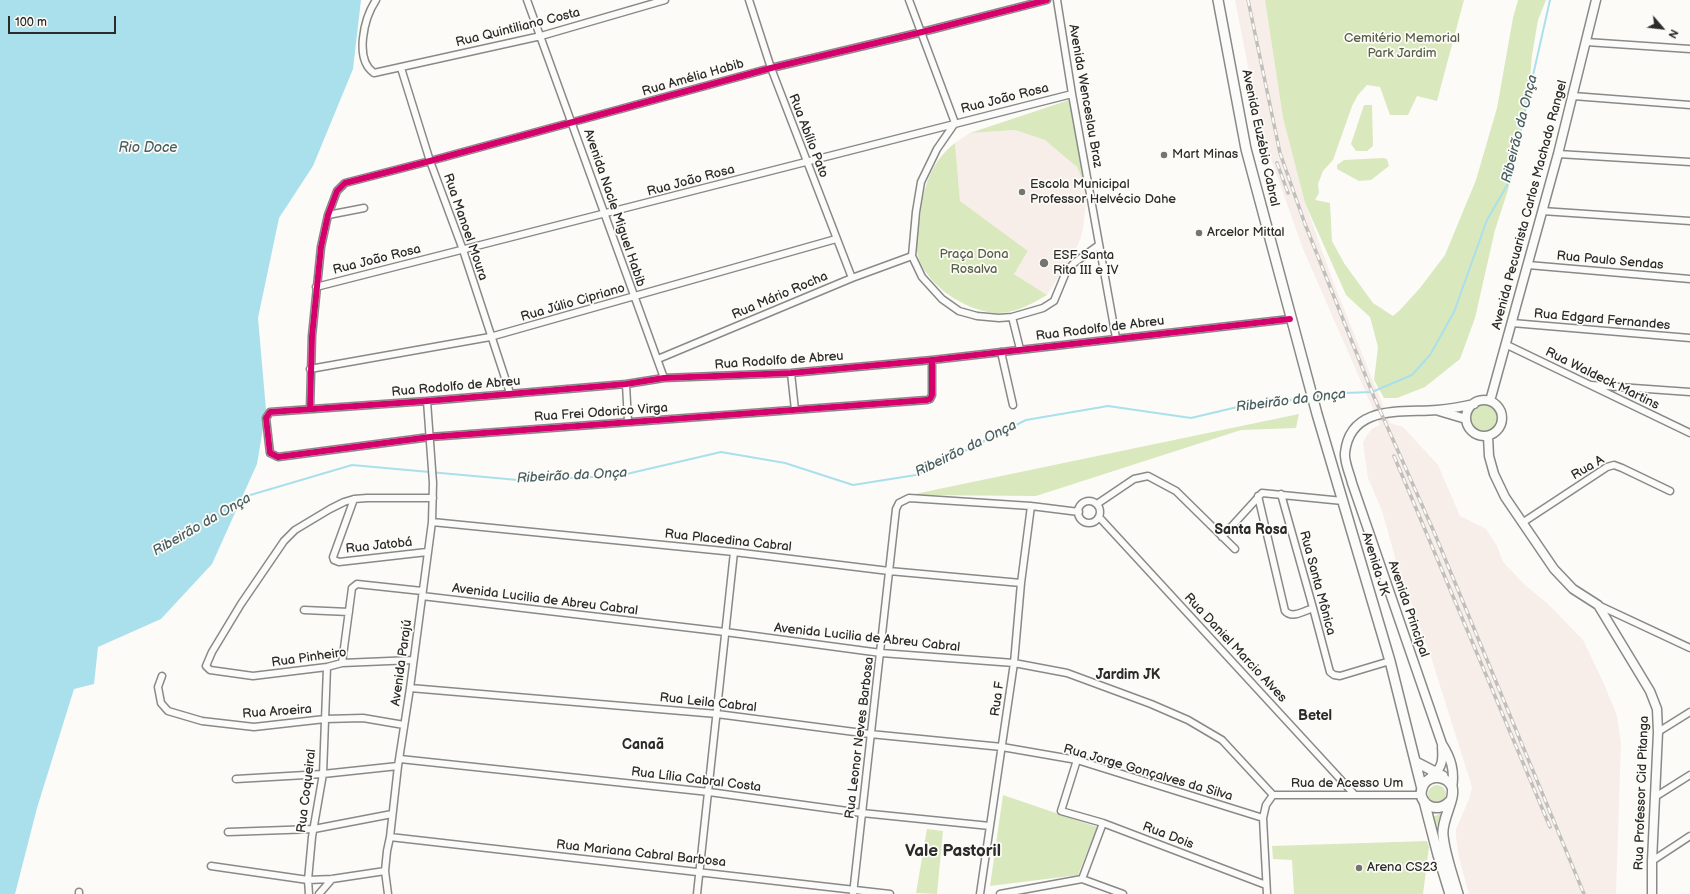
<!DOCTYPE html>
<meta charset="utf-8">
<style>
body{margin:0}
#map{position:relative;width:1690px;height:894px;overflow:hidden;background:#fcfbf8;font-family:"Balsamiq Sans",sans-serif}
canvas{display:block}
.north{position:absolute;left:1642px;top:8px;width:40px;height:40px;-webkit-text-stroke:3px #fdfcf7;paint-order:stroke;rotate:118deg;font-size:11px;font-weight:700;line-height:16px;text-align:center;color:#2b2b2b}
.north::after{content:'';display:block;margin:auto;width:14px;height:18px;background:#2b2b2b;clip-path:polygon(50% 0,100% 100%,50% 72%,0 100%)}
.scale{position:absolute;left:8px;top:16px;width:108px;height:18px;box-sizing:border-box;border:2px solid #2b2b2b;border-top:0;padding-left:5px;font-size:12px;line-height:14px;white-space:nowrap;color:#2b2b2b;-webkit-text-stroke:3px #fdfcf7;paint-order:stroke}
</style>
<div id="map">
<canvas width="1690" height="894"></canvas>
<div class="north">N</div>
<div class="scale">100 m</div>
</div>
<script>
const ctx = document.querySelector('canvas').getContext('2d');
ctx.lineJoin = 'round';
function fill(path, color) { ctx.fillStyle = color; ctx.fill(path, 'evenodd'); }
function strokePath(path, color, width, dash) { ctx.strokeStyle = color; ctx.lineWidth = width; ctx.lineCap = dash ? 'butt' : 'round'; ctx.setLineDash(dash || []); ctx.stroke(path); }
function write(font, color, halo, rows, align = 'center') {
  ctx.font = font + ' "Balsamiq Sans",sans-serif'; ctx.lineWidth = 3.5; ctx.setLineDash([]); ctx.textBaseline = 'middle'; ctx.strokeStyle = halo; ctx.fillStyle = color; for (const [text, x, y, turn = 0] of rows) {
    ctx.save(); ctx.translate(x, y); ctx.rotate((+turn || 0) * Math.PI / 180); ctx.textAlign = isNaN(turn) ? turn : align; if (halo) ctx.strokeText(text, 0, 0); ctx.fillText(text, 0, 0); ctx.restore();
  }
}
const built = new Path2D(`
 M 1235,0 L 1265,0 L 1283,118 L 1305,203 L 1334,284 L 1390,423 L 1403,427 L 1438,465 L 1460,516 L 1486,529 L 1497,546 L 1503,562 L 1525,585 L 1548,604 L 1583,640 L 1604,684 L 1617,716 L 1621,744 L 1616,894 L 1469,894 L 1459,858 L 1456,837 L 1456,829 L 1470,797 L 1472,787 L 1431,657 L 1397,564 L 1382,511 L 1368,478 L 1363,443 L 1367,435 L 1373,428 L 1380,425 L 1303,249 L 1266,145 L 1253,92 Z
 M 1015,130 L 1045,140 L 1057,149 L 1077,167 L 1084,183 L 1086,200 L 1083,229 L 1080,240 L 1075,251 L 1047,295 L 1014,274 L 1028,251 L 960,201 L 955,143 L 970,133 Z`);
const green = new Path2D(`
 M 1265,0 L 1464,0 L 1437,101 L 1417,96 L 1408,115 L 1390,115 L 1380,87 L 1367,85 L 1358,95 L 1352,106 L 1333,160 L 1323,171 L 1318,184 L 1319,193 L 1315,200 L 1330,203 L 1332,241 L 1344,263 L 1373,303 L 1393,316 L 1400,310 L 1420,288 L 1445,255 L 1476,180 L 1497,108 L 1513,18 L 1518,0 L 1546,0 L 1538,20 L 1532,55 L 1529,88 L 1508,190 L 1495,230 L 1475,318 L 1460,359 L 1425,387 L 1397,398 L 1384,398 L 1374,380 L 1378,347 L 1370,317 L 1346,295 L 1305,203 L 1283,118 Z
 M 1069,100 L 1084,183 L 1077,167 L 1045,140 L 1015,130 L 970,133 Z
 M 1364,105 L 1372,105 L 1373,146 L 1367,151 L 1356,151 L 1351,144 Z
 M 955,143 L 960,201 L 1028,251 L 1014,274 L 1047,295 C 1033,303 1016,313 999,313 C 968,313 922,284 917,251 C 916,239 919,224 921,211 C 924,184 933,160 955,143 Z
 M 1383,158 L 1387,159 L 1389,166 L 1371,180 L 1359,181 L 1337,169 L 1337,165 L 1344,160 Z
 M1470 418a15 15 0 1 1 30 0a15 15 0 1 1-30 0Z
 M 1299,414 L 1296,428 L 1241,430 L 1036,496 L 910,495 Z
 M1428 794a9 9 0 1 1 18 0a9 9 0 1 1-18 0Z
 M 1003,795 L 1097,827 L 1078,875 L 990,886 Z
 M 1442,813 L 1434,833 L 1431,815 L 1435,816 Z
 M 927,829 L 943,831 L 937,894 L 916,893 Z
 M 1427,841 L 1429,847 L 1423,894 L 1294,894 L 1292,860 L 1273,859 L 1272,846 Z`);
const water = new Path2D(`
 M 0,0 L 361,0 L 353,69 L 313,166 L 279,218 L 258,318 L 266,410 L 257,464 L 212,564 L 161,619 L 98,647 L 94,684 L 74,689 L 37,808 L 15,894 L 0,894 Z`);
const stream = new Path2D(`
 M 1315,396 L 1345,393 L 1372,392 L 1412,375 L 1430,355 L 1454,312 L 1487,220 L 1509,182 L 1550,0
 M 239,501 L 247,496 L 352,465 L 518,480 L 618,476 L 721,452 L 785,463 L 853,485 L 916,475 L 1026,420 L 1108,406 L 1191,418 L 1246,405 L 1273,403 L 1309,397`);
const street = new Path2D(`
 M 376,0 C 364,18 354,59 374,73 L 541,36 L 665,0
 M 527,0 L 664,378
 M 749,0 L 771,68 L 852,278
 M 909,0 L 955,123 L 937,149 L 921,182 L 916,212 L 912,256 L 922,277 L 942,299 L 959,311 L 977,316 L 999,318 L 1012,317 L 1043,308 L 1054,301 L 1066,272 L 1074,263 L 1099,245
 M 1057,0 L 1072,94 L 1116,338
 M 1586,42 L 1690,49
 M 401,68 L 430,161 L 463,250 L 510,393
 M 1573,96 L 1690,105
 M 1558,154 L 1690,162
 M 1542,211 L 1690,221
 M 328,215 L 364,208
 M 1528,265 L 1690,279
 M 316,287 L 1072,94
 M 1012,317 L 1020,349
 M 1512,323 L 1690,338
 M 1505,344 L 1690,433
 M 1001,352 L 1013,405
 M 658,359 L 852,278 L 912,256
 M 932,360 L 932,395 L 930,399 L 927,400 L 430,437 L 278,457 L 270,453 L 266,418 L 270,412 L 427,401 L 626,384 L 664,378 L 791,373 L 932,360 L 1290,319
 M 310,369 L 490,337 L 836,239
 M 791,373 L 795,410
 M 626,384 L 628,422
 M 1591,385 L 1690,392
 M 310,409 L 312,336 L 321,247 L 328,215 L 337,191 L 345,183 L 430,161 L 771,68 L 922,32 L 1047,0
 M 1281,494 L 1313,608 L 1330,672 L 1334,675 L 1340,676 L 1390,661
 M 1258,496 L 1285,611 C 1292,619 1304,611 1313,608
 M 354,499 L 333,557 L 334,560 L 339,562 L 427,552
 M1078 512a11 11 0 1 1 22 0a11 11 0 1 1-22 0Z
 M 1097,504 L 1134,479 L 1148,476 L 1176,491 L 1235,549
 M 1099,517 L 1354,794
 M 432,522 L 734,552 L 889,571 L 1021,583
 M 1522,523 L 1607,467 L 1614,465 L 1622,468 L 1670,491
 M 1222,537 L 1262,493 L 1343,501
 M 422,596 L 725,632 L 881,653 L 1014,663 L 1067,673 L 1151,704 L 1188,720 L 1222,740 L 1273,795
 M 1598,605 L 1690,648
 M 304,610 L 349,612
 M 413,660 L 342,663 L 327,667 L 253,676 L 210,670 L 206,666 L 212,652 L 241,604 L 284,541 L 295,530 L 330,509 L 344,502 L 354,499 L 367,498 L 433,498
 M 342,663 L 352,588 L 357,584 L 422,591
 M 162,676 L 158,687 L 161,703 L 168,711 L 202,721 L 254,727 L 325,719 L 363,718 L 404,725
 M 410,688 L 717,714 L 870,734 L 1002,747 L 1077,760 L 1263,818
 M 1658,732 L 1690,712
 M 400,759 L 709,792 L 862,813 L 990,826
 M 1077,760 L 1061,811 L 1103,823 L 1266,885
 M 236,779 L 323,774 L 398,766
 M 1273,795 L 1422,795
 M 1655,797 L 1690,775
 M 228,832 L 314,829 L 392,814
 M 390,837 L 890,894
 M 1652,861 L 1690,836
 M 211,866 L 308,880 L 332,879 L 385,871
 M 1082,879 L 1103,823
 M 79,894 L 79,892
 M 309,894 L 308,880 L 312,837 L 323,774 L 327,667
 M 319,894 L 332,879
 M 388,894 L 385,871 L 387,851 L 390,837 L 398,766 L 410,688 L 432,522 L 433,483 L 427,401
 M 697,894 L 734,552
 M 853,894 L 896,509 L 899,503 L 909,498 L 1031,506 L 1079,512
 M 980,894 L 1014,663 L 1021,583 L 1031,506
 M 1000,894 L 1082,879 L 1123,894
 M 1267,894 L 1263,818 L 1266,805 L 1273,795`);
const secondary = new Path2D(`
 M1466 418a18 18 0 1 1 36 0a18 18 0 1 1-36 0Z
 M 1490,401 L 1558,154 L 1596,0
 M 1439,411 L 1466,419
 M 1488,436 L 1489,456 L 1494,474 L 1505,497 L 1554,569 L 1573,589 L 1598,605 L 1650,691 L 1657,709 L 1658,732 L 1652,861 L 1652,894
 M 1432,775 C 1443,768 1443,759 1442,747
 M 1452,788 C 1455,771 1451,758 1442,744 L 1352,483 C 1350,474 1344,462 1345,453 C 1350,404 1402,413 1437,410 C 1449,409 1461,407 1474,404`);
const primary = new Path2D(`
 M 1218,0 L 1246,149 L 1317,414 L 1390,661 L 1422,789
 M 1416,762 L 1443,776
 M 1424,801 L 1438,855 L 1450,894
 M 1450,801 C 1436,817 1413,801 1424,784 C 1431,774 1447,776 1452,787 C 1456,799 1441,820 1443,835 C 1444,851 1453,877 1458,894`);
const rail = new Path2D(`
 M 1248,0 L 1280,153 L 1305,224 L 1374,397 L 1434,532 L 1584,894
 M 1277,163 L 1288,193
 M 1394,456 L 1550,827`);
const cycleway = new Path2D(`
 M 932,360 L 932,395 L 930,399 L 927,400 L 430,437 L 278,457 L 270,453 L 266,418 L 270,412 L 427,401 L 626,384 L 664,378 L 791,373 L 932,360 L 1290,319
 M 310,409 L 312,336 L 321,247 L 328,215 L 337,191 L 345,183 L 430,161 L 771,68 L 922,32 L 1047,0`);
const markers = [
 [1164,155,4,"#747473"],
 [1022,192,4,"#747473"],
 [1199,233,4,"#747473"],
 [1044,263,5,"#747473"],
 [1359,868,4,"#747473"]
];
const streetNames = [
 ["Rua Quintiliano Costa",518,28,-14],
 ["Rua Amélia Habib",693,78,-16],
 ["Avenida Wenceslau Braz",1085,96,80],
 ["Rua João Rosa",1005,99,-14],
 ["Rua Abílio Pato",808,136,69],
 ["Avenida Euzébio Cabral",1260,138,78],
 ["Rua João Rosa",691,181,-15],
 ["Avenida Pecuarista Carlos Machado Rangel",1530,205,-75],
 ["Avenida Nacle Miguel Habib",614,208,71],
 ["Rua Manoel Moura",465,227,71],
 ["Rua João Rosa",377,260,-14],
 ["Rua Paulo Sendas",1610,261,5],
 ["Rua Mário Rocha",780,296,-23],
 ["Rua Júlio Cipriano",573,303,-16],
 ["Rua Edgard Fernandes",1602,320,5],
 ["Rua Rodolfo de Abreu",1100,329,-7],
 ["Rua Rodolfo de Abreu",779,361,-4],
 ["Rua Waldeck Martins",1602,379,26],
 ["Rua Rodolfo de Abreu",456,387,-5],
 ["Rua Frei Odorico Virga",601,413,-4],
 ["Rua A",1588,468,-30],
 ["Rua Placedina Cabral",728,541,6],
 ["Rua Jatobá",379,546,-6],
 ["Avenida JK",1375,564,73],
 ["Rua Santa Mônica",1317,583,75],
 ["Avenida Lucilia de Abreu Cabral",545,600,7],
 ["Avenida Principal",1408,609,71],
 ["Avenida Lucilia de Abreu Cabral",867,638,6],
 ["Rua Daniel Marcio Alves",1235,648,47],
 ["Rua Pinheiro",309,658,-8],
 ["Avenida Parajú",402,663,-82],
 ["Rua F",998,699,-82],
 ["Rua Leila Cabral",708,703,6],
 ["Rua Aroeira",277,712,-4],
 ["Rua Leonor Neves Barbosa",860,738,-83],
 ["Rua Jorge Gonçalves da Silva",1148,773,16],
 ["Rua Lília Cabral Costa",696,780,7],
 ["Rua de Acesso Um",1347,784],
 ["Rua Coqueiral",307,791,-83],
 ["Rua Professor Cid Pitanga",1642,793,-88],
 ["Rua Dois",1168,836,21],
 ["Rua Mariana Cabral Barbosa",641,854,6]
];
const parkNames = [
 ["Cemitério Memorial",1402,39],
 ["Park Jardim",1402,54],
 ["Praça Dona",974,255],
 ["Rosalva",974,270]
];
const poiNames = [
 ["Mart Minas",1172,155],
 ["Escola Municipal",1030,185],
 ["Professor Helvécio Dahe",1030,200],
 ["Arcelor Mittal",1207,233],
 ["ESF Santa",1053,256],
 ["Rita III e IV",1053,271],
 ["Arena CS23",1367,868]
];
const waterNames = [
 ["Ribeirão da Onça",1520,129,-76],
 ["Rio Doce",148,148],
 ["Ribeirão da Onça",1291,401,-7],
 ["Ribeirão da Onça",966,449,-26],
 ["Ribeirão da Onça",572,476,-3],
 ["Ribeirão da Onça",202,525,-30]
];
const neighbourhoodNames = [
 ["Santa Rosa",1251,530],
 ["Jardim JK",1128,675],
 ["Betel",1315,716],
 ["Canaã",643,745]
];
const districtNames = [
 ["Vale Pastoril",953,852]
];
fill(built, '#f7ede9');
fill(green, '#dae8be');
fill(water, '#aae0ec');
strokePath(stream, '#aae0ec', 2);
strokePath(street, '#898987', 9);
strokePath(secondary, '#898987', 11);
strokePath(primary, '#898987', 12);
strokePath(street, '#fbfbf9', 6);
strokePath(secondary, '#fbfbf9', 8);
strokePath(primary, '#fbfbf9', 9);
strokePath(rail, '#c0bfbc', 3.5);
strokePath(rail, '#fdfcf7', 2, [6]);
strokePath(cycleway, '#d6006c', 6);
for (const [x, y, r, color] of markers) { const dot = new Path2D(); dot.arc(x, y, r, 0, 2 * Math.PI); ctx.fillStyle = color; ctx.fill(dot); strokePath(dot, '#fdfcf7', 1.5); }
write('13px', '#2b2b2b', '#fdfcf7', streetNames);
write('13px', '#575f49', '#fdfcf7', parkNames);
write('13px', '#2b2b2b', '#fdfcf7', poiNames, 'left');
write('italic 14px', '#475e63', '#fdfcf7', waterNames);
write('bold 14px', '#2b2b2b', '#fdfcf7', neighbourhoodNames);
write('bold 17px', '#2b2b2b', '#fdfcf7', districtNames);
</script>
